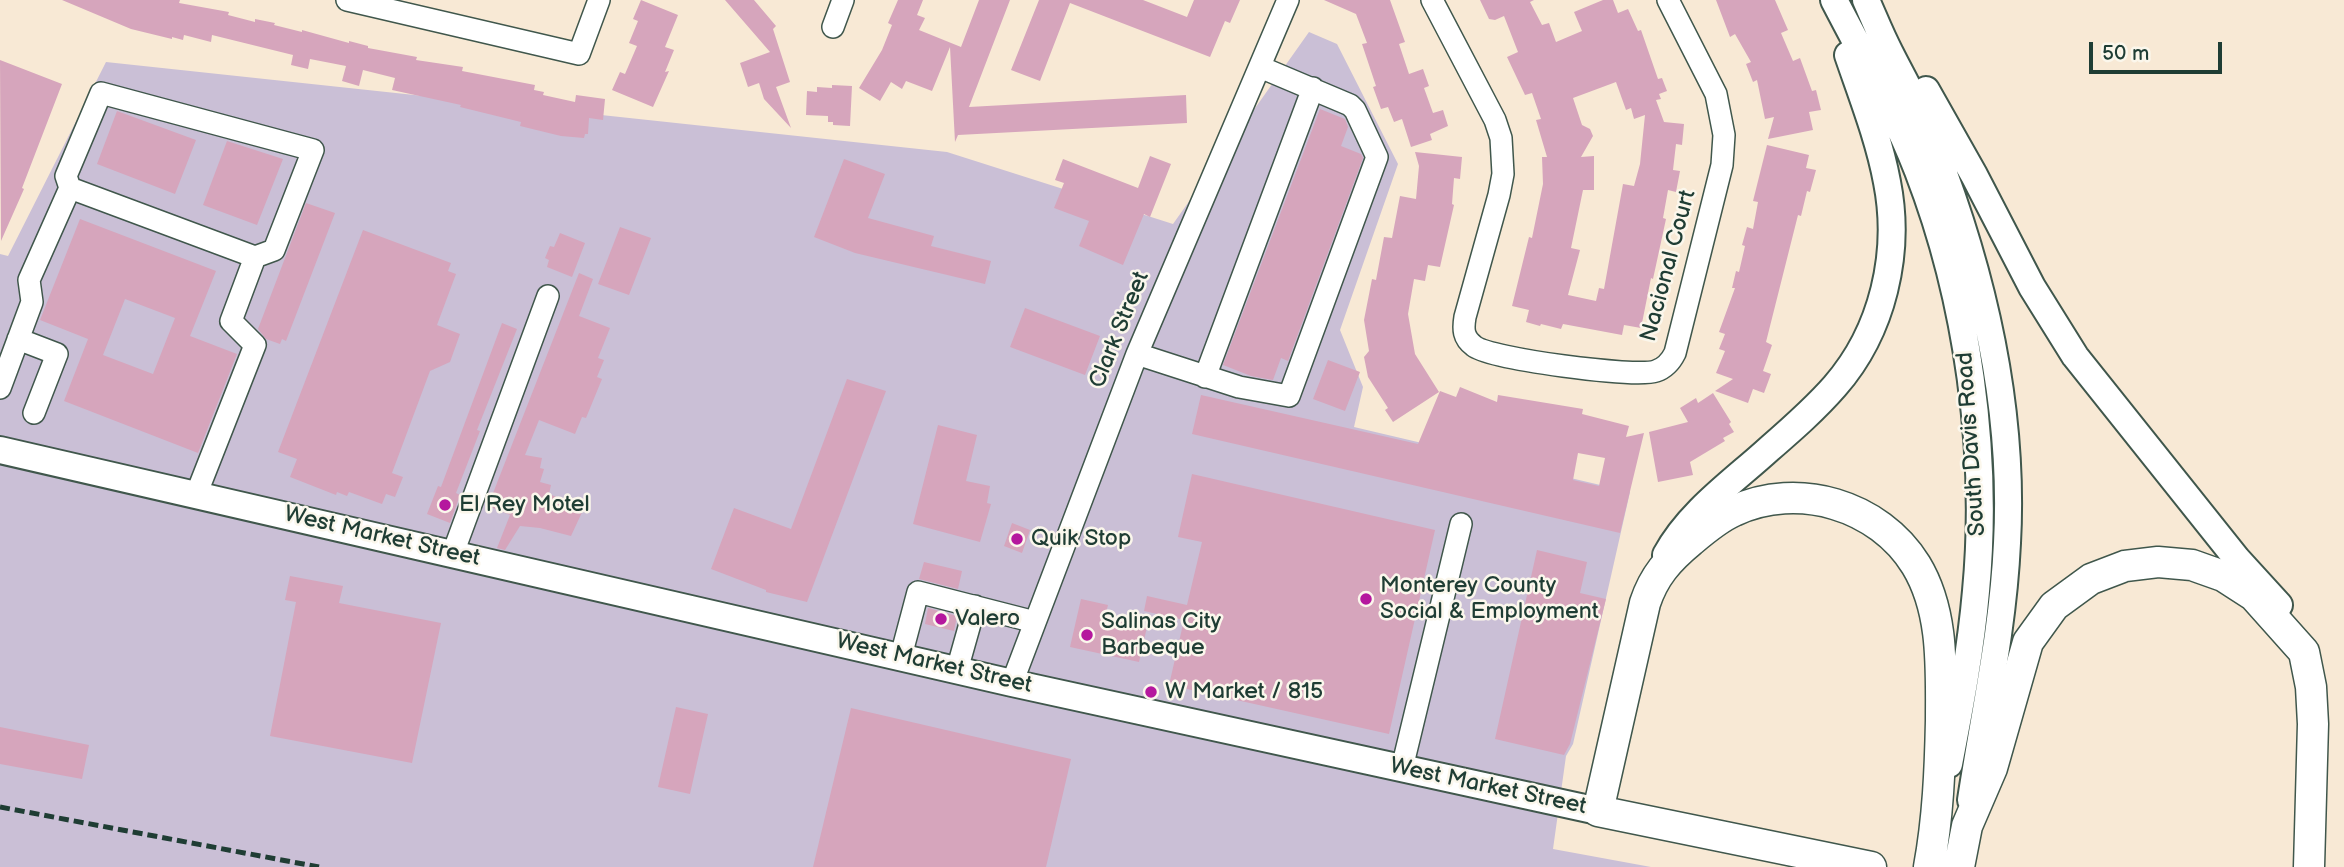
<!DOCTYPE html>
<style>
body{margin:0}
#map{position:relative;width:2344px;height:867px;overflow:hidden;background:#f8e9d5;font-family:"Balsamiq Sans",sans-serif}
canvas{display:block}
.scale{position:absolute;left:2089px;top:42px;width:133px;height:32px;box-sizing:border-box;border:4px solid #1f3d34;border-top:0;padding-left:9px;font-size:21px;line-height:24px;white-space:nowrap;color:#1f3d34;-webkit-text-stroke:5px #fbf7ec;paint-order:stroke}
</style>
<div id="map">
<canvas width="2344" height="867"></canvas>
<div class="scale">50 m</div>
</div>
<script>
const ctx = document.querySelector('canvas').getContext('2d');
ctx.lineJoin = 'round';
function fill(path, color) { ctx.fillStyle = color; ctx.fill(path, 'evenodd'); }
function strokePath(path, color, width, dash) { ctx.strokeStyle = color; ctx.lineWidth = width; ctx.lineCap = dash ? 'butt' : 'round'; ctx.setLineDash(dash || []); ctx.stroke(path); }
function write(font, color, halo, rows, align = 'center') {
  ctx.font = font + ' "Balsamiq Sans",sans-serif'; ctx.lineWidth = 5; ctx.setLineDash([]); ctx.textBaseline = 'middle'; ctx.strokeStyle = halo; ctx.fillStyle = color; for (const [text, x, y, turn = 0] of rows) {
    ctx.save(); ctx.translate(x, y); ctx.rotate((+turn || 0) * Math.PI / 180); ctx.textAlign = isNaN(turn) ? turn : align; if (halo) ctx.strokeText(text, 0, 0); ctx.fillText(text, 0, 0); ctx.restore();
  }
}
const industrial = new Path2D(`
 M 1309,32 L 1337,44 L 1398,164 L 1340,330 L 1363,387 L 1354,427 L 1630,492 L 1573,744 L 1566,756 L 1553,849 L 1651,867 L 0,867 L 0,254 L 8,256 L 106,62 L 947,152 L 1173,224 Z`);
const building = new Path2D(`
 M 62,0 L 180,0 L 179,3 L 229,12 L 228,15 L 255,22 L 255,19 L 275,23 L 274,25 L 302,32 L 302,30 L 349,43 L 349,41 L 368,46 L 368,48 L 417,57 L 416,60 L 463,67 L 462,71 L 535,85 L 534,90 L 544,92 L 543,95 L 575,102 L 576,95 L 605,99 L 603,120 L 589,118 L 588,134 L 585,134 L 584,138 L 561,136 L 520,126 L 521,122 L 460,107 L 461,105 L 392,90 L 395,78 L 363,70 L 359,86 L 342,81 L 346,66 L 310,59 L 308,69 L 291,65 L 293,55 L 212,35 L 211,42 L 184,35 L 183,40 L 172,37 L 172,39 L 131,29 Z
 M 641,0 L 678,15 L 665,47 L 674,50 L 665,72 L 669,71 L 653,107 L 612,90 L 620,72 L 625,74 L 637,46 L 629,43 L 638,21 L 633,19 Z
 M 725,0 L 754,0 L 776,26 L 773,29 L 790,82 L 776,87 L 791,128 L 764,99 L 759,83 L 748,87 L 740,63 L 770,52 Z
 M 898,0 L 923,0 L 917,15 L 925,18 L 919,30 L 961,47 L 979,0 L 1010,0 L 969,107 L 1186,95 L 1187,123 L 958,135 L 955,142 L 950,47 L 932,91 L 906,81 L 902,89 L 891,82 L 880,101 L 859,88 L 882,50 L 892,25 L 888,23 Z
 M 1039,0 L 1143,0 L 1187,17 L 1194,0 L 1240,0 L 1230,23 L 1225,21 L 1210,57 L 1070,3 L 1040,81 L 1011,70 Z
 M 1324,0 L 1390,0 L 1405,42 L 1399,44 L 1409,74 L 1423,69 L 1429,86 L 1424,88 L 1433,113 L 1443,110 L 1448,126 L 1430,134 L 1432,140 L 1411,147 L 1402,119 L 1394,122 L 1388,107 L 1381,109 L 1373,87 L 1376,86 L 1362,44 L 1367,43 L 1356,14 Z
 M 1480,0 L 1534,0 L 1530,2 L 1542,25 L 1549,23 L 1556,42 L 1582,31 L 1574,12 L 1603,0 L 1613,0 L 1618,13 L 1628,9 L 1638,31 L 1641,30 L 1658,79 L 1662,78 L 1667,91 L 1659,94 L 1661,99 L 1656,100 L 1664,122 L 1684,124 L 1682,145 L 1676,144 L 1673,170 L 1680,171 L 1676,192 L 1668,190 L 1663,218 L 1666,219 L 1653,279 L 1651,278 L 1641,328 L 1624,325 L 1622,335 L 1563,324 L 1561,329 L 1541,324 L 1540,326 L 1526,322 L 1529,310 L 1512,306 L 1529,237 L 1532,238 L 1543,184 L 1542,157 L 1547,157 L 1536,120 L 1541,119 L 1532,93 L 1525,95 L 1507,57 L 1518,52 L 1504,16 L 1495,20 L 1489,19 ZM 1616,82 L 1626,110 L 1631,108 L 1634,119 L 1645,115 L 1640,164 L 1634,186 L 1623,184 L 1604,289 L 1599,288 L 1596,301 L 1568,295 L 1580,250 L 1571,248 L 1583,190 L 1594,190 L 1594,156 L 1581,157 L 1593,136 L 1590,129 L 1582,125 L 1573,98 Z
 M 1716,0 L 1775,0 L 1788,30 L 1781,33 L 1793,61 L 1800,58 L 1812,91 L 1816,90 L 1821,110 L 1809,112 L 1813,130 L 1768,139 L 1774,117 L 1765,119 L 1757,80 L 1753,82 L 1746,64 L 1751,62 L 1735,34 L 1730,37 Z
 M 0,60 L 62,84 L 22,188 L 24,189 L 1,241 Z
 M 832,85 L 852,86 L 850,126 L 833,125 L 833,122 L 828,122 L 828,116 L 806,115 L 807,91 L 817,92 L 817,87 L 832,88 Z
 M 1320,109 L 1345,119 L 1348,127 L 1341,146 L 1361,154 L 1363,158 L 1288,361 L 1281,358 L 1273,380 L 1251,376 L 1223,365 Z
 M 117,111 L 196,140 L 175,194 L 97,164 Z
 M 227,141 L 283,159 L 257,225 L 203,205 Z
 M 1767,145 L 1809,155 L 1806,168 L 1816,170 L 1810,192 L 1807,191 L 1801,216 L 1798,215 L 1766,342 L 1772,345 L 1763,371 L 1771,374 L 1764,393 L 1753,389 L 1748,403 L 1715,391 L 1733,379 L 1716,373 L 1725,351 L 1719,349 L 1725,334 L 1719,332 L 1735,288 L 1732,288 L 1736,271 L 1739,272 L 1745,246 L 1742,245 L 1747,227 L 1753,229 L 1758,202 L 1753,201 Z
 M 1415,152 L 1462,157 L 1460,179 L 1454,178 L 1452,204 L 1454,205 L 1440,267 L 1428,265 L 1425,281 L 1414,279 L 1408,314 L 1415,354 L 1439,392 L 1393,422 L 1385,410 L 1388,408 L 1368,377 L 1364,357 L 1369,351 L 1364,320 L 1372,279 L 1376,280 L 1384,237 L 1392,238 L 1400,196 L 1416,199 L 1419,166 Z
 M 1150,156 L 1171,164 L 1150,217 L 1144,214 L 1123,265 L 1079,246 L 1089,221 L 1054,208 L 1064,183 L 1055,180 L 1063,159 L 1138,188 Z
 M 844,159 L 885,174 L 868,218 L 934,236 L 931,246 L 991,261 L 985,284 L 855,253 L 814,237 Z
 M 306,203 L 335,213 L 286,341 L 282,339 L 280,344 L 266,339 L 258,329 Z
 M 80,219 L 216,271 L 190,336 L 237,354 L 198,453 L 64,401 L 88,339 L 40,320 ZM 125,299 L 175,318 L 153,374 L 103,355 Z
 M 620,227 L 651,238 L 629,295 L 598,284 Z
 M 363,230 L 451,263 L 448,271 L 456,274 L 437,325 L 460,334 L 450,362 L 430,371 L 392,473 L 403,477 L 395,497 L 386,494 L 382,504 L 349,492 L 347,496 L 337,492 L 336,495 L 290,477 L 297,459 L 278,452 Z
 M 560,233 L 585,243 L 572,277 L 547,267 L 549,260 L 545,258 L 550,246 L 554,247 Z
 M 579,273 L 593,279 L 579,316 L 610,328 L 598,358 L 604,360 L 597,377 L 602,379 L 586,418 L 582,417 L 575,434 L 539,420 L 525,455 L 542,458 L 540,468 L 544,469 L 540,482 L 551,485 L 549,494 L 584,508 L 571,536 L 540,528 L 520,526 L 505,550 L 497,548 L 510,515 L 488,506 Z
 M 1025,308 L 1100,336 L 1085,375 L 1010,347 Z
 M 502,323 L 517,329 L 477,430 L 480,431 L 456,493 L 460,495 L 450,523 L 427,514 L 438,486 L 441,487 Z
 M 1328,360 L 1360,372 L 1345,411 L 1313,399 Z
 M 847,379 L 886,391 L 807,602 L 766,592 L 766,590 L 711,569 L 734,508 L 791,529 Z
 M 1460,387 L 1497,402 L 1498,395 L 1583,409 L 1582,414 L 1629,426 L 1626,437 L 1644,433 L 1620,533 L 1192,434 L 1201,395 L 1418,444 L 1440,391 L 1456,397 ZM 1578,453 L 1605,458 L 1599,486 L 1573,480 Z
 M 1713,393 L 1731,422 L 1729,424 L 1734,432 L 1723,438 L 1725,441 L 1690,462 L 1693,475 L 1658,482 L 1649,432 L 1688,422 L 1680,408 L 1696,398 L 1698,403 Z
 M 938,425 L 977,435 L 966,481 L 990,486 L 987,503 L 991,504 L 980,542 L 913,524 Z
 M 1192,474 L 1435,530 L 1389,734 L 1169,685 L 1184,620 L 1144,611 L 1147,596 L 1187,605 L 1202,542 L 1178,537 Z
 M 1012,523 L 1030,530 L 1022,553 L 1004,546 Z
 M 1537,550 L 1587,562 L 1580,593 L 1606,599 L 1570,744 L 1564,755 L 1495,739 Z
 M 924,562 L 962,571 L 958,589 L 919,579 Z
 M 290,576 L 343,586 L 339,603 L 441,623 L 412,763 L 270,736 L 296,602 L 285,600 Z
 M 1081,599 L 1108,605 L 1106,613 L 1111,614 L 1110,619 L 1147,627 L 1139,662 L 1070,647 Z
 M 928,608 L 957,616 L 954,631 L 925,624 Z
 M 676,707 L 708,714 L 690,794 L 658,787 Z
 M 851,708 L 1071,759 L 1046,867 L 813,867 Z
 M 0,727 L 89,745 L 82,779 L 0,764 Z`);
const minor = new Path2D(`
 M 347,0 L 579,54 L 599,0
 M 1432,0 L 1495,120 L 1501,138 L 1503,174 L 1499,195 L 1465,317 C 1463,329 1463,338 1474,346 C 1490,359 1636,378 1656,371 C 1665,368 1671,361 1675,353 L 1722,165 L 1724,135 L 1716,94 L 1668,0
 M 833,27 L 843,0
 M 70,188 L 66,176 L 101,93 L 313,150 L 274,250 L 255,257
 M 18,339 L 57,354 L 34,413
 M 1137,354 L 1239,387 L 1289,396 L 1377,157 L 1355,110 L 1350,105 L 1260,67
 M 1205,377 L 1313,88
 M 0,388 L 32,302 L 29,280 L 70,188 L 255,257 L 231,321 L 255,345 L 196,495
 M 453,553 L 548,296
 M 901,656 L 918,592 L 1035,622
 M 957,670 L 975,606
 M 1012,683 L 1137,354 L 1288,0
 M 1402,768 L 1461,524`);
const major = new Path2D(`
 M 1834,0 C 1863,56 1895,112 1918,171 C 1968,300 1989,454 1976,591 C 1971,649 1960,707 1949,764
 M 1866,0 C 1874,18 1881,36 1890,53 C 1901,75 1914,97 1923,120 C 1978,253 2015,398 2007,543 C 2003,630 1984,714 1971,800
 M 1926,90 L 1974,175 L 2032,287 L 2075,356 L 2237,559 L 2279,605
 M 0,450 L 1012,683 L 1598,811
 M 1666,555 C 1689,512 1734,481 1769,449 C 1792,429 1815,409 1835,386 C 1883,331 1901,253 1887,182 C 1879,139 1862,96 1848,55`);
const highway = new Path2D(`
 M 1871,867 L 1598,811 L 1645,603 C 1654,576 1668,560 1691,541 C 1704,530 1718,518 1734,511 C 1798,481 1879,505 1916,565 C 1944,611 1941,668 1941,720 C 1940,769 1938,818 1929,867
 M 1959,867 L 1967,826 L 1992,768 L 2028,642 L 2054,606 L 2091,579 L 2125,566 L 2158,562 L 2192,565 L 2223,576 L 2254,596 L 2304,652 L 2311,687 L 2313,724 L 2309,867`);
const rail = new Path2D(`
 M 0,807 L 319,867`);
const markers = [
 [445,505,7,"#b5179e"],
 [1017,539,7,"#b5179e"],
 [1366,599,7,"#b5179e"],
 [941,619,7,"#b5179e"],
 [1087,635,7,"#b5179e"],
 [1151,692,7,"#b5179e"]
];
const streetNames = [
 ["Nacional Court",1669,266,-75],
 ["Clark Street",1120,330,-68],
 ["South Davis Road",1972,444,-94],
 ["West Market Street",382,537,13],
 ["West Market Street",934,664,13],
 ["West Market Street",1488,787,12]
];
const poiNames = [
 ["El Rey Motel",459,505],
 ["Quik Stop",1031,539],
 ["Monterey County",1380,586],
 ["Social & Employment",1380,612],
 ["Valero",955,619],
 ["Salinas City",1101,622],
 ["Barbeque",1101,648],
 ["W Market / 815",1165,692]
];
fill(industrial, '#cabfd6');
fill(building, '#d6a5bc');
strokePath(minor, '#40574c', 24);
strokePath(major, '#40574c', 30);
strokePath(highway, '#40574c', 33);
strokePath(minor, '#fff', 21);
strokePath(major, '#fff', 26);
strokePath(highway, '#fff', 30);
strokePath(rail, '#1f3d34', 5, [10, 5]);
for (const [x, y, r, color] of markers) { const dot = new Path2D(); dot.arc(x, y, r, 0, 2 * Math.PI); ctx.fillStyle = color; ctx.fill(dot); strokePath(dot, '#fbf7ec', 2.5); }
write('23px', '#1f3d34', '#fbf7ec', streetNames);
write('23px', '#1f3d34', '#fbf7ec', poiNames, 'left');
</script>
